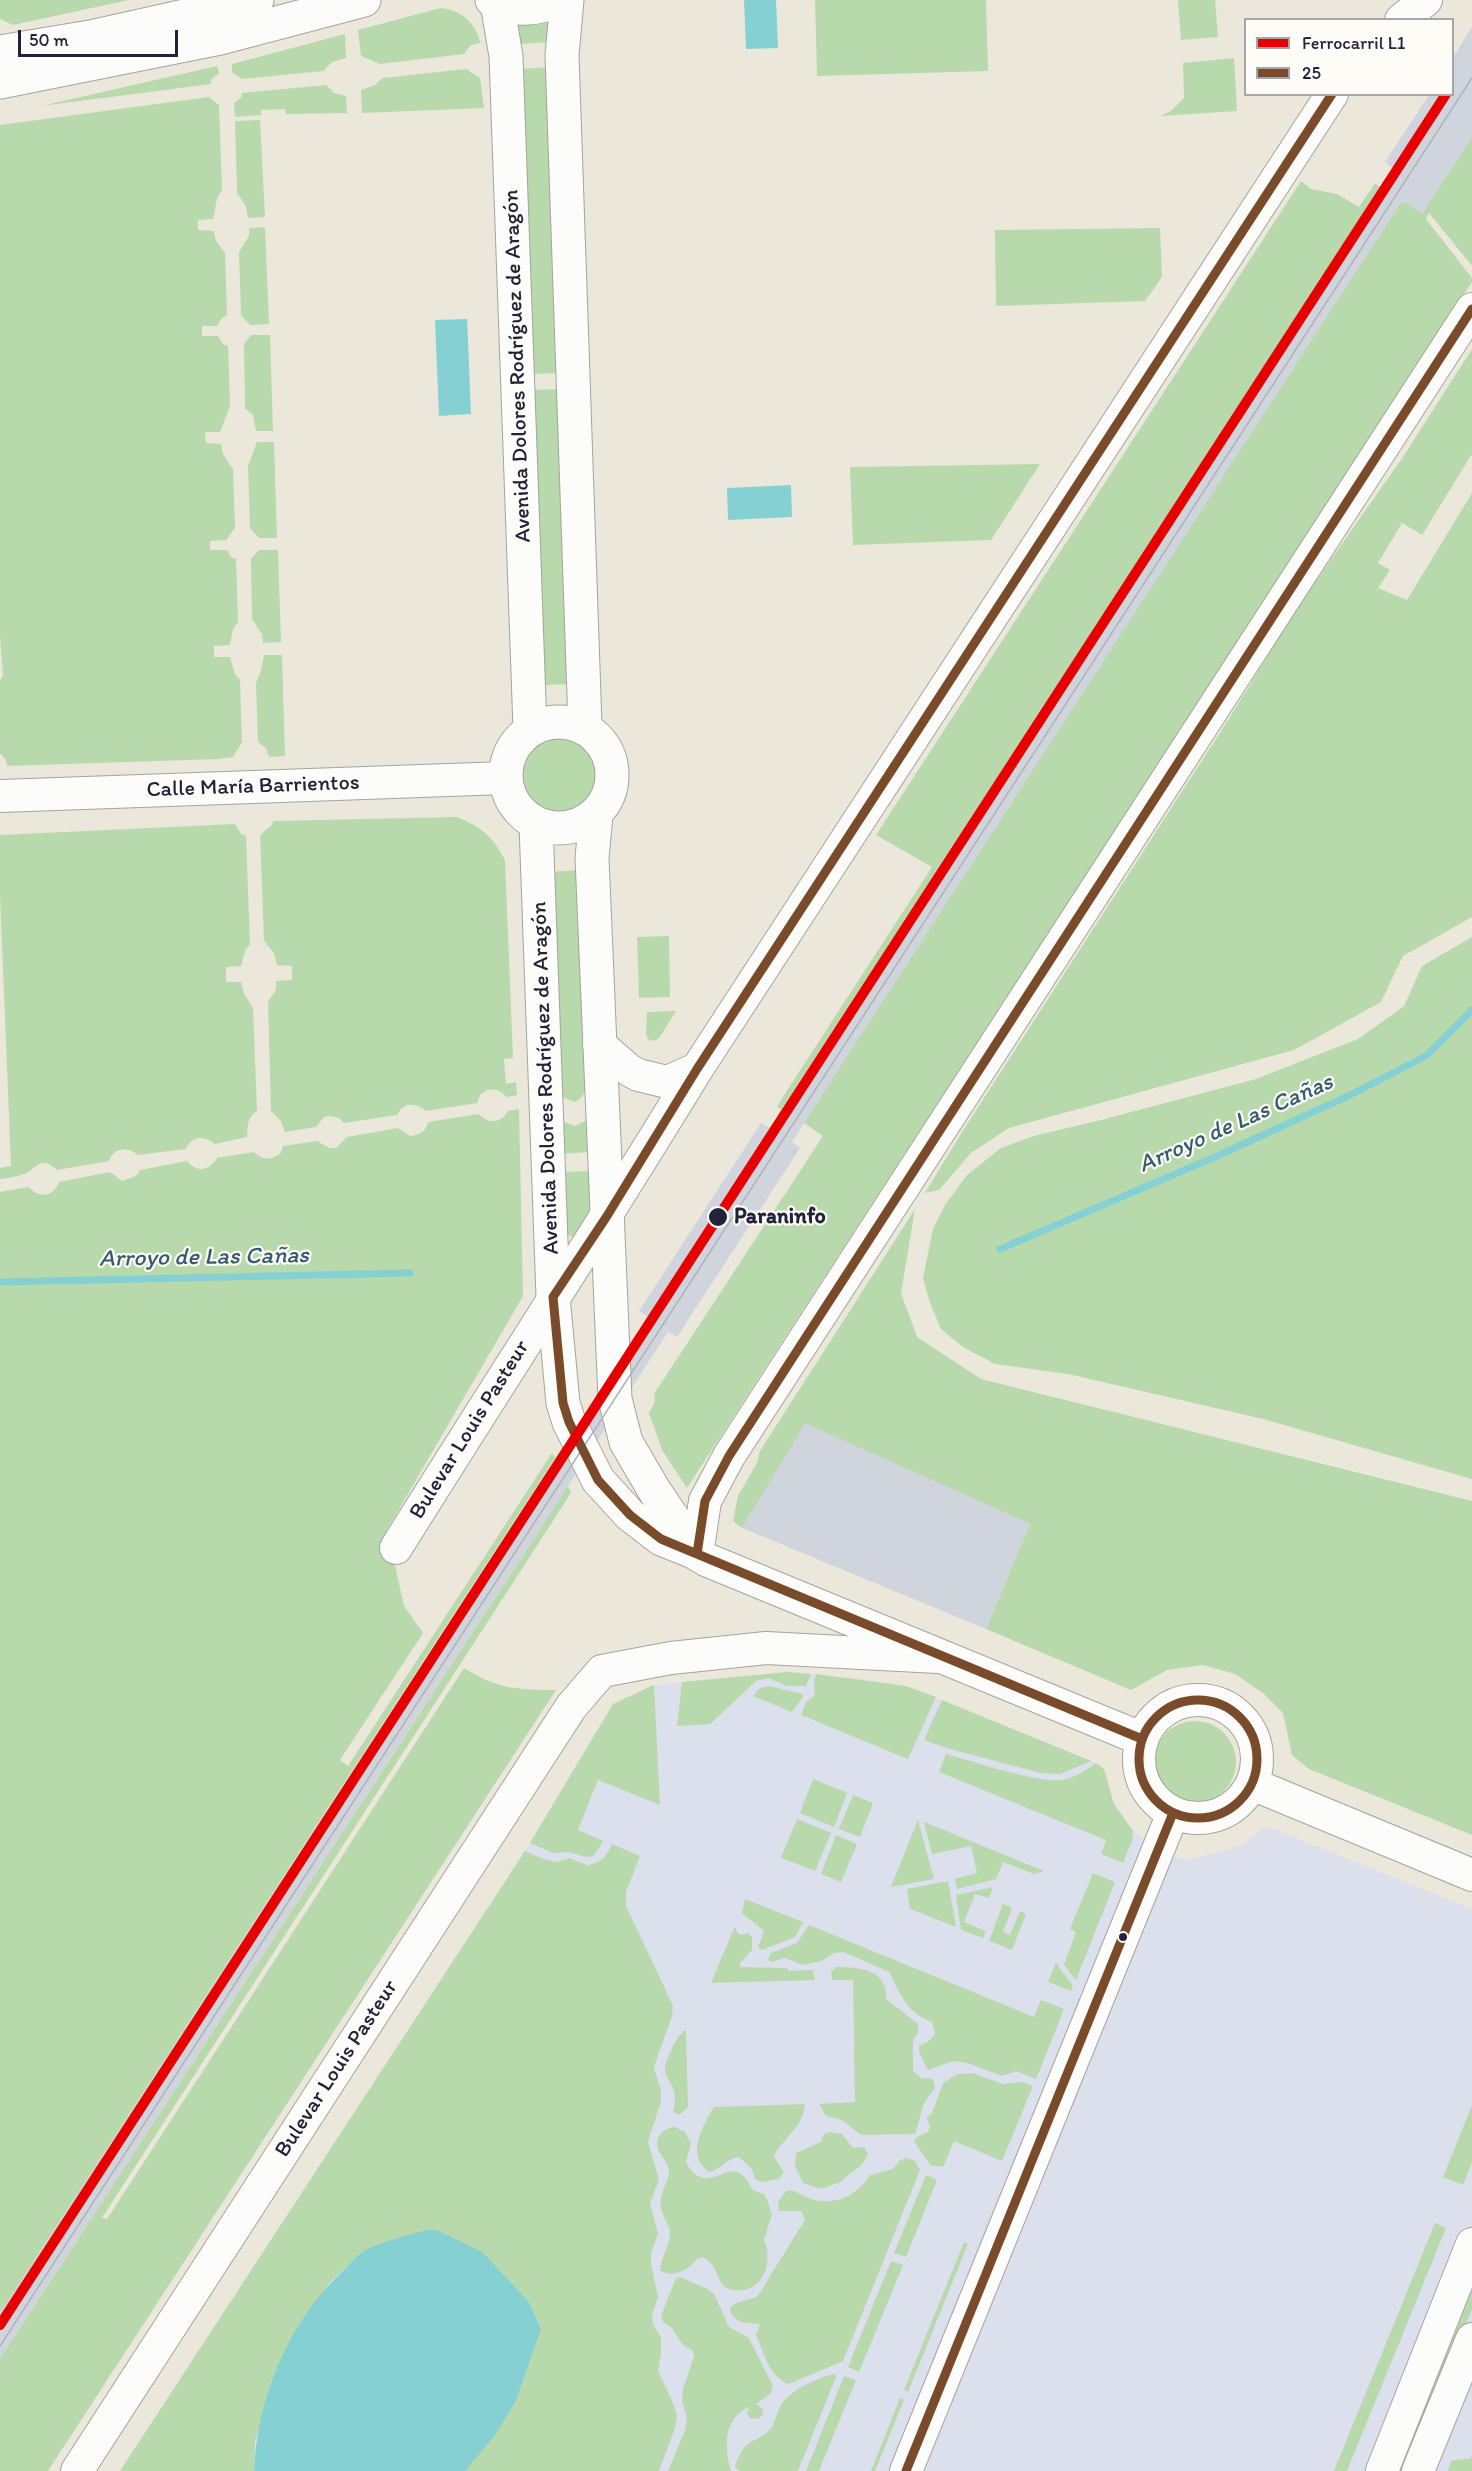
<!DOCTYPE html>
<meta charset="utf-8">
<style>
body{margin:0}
#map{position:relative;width:1472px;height:2471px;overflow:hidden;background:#ebe8db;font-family:Itim,sans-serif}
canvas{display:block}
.legend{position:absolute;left:1244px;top:18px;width:210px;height:78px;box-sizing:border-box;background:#fdfcf7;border:2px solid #a5a5ac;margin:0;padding:8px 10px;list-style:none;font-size:18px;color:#22223b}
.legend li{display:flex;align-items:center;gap:12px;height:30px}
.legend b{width:30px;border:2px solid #a5a5ac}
.scale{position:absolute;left:18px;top:30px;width:160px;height:27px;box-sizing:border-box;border:3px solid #22223b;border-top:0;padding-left:8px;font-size:18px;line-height:21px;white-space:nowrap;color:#22223b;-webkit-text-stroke:4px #fdfcf7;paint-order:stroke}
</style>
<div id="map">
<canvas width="1472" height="2471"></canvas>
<ul class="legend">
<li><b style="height:8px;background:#e60000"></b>Ferrocarril L1</li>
<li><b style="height:8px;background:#7a4b2a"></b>25</li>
</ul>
<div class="scale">50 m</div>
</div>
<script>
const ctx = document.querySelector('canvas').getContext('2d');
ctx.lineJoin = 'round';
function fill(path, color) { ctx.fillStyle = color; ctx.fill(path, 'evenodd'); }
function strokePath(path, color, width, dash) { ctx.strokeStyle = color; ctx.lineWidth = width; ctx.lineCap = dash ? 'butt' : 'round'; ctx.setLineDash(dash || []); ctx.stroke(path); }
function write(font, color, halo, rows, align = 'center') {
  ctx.font = font + ' Itim,sans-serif'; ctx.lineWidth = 4.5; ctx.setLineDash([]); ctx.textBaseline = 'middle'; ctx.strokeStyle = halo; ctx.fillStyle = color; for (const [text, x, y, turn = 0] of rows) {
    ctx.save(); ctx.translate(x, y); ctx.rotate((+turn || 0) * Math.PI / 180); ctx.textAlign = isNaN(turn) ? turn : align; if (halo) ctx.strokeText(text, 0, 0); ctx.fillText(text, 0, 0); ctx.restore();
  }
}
const built = new Path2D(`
 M 787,1672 L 861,1679 L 906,1686 L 1096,1763 L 1104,1769 L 1114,1804 L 1126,1822 L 1154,1850 L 1186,1860 L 1230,1849 L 1246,1842 L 1266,1826 L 1472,1909 L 1472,2471 L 120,2471 L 525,1851 L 613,1704 L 654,1685 Z`);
const industrial = new Path2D(`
 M 1472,27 L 1472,137 L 1422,214 L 1402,202 L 792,1142 L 800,1148 L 677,1337 L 668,1332 L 0,2359 L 0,2313 L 648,1317 L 639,1311 L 761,1123 L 770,1128 L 1393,168 L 1385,162 L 1429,95 L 1452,94 L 1453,57 Z
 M 804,1422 L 1030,1524 L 986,1629 L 742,1528 Z`);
const green = new Path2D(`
 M 0,0 L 129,0 L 13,25 L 0,19 Z
 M 815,0 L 986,0 L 988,71 L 817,76 Z
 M 1178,0 L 1215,0 L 1218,37 L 1181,40 Z
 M 441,8 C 461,10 476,23 480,43 L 471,45 L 464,54 L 380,64 L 361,56 L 358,30 Z
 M 556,22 L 550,42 L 519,44 L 516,24 L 536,25 Z
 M 345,34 L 346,58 L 332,62 L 323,71 L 242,79 L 232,72 L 232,64 Z
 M 1234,58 L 1237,111 L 1161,116 L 1171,111 L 1184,98 L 1183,63 Z
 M 217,66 L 219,74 L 212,78 L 211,84 L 41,106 Z
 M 551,67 L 560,373 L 530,374 L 520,69 Z
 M 466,69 L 480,78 L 484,108 L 362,113 L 361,90 L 375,85 L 383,78 Z
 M 326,85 L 334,93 L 346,96 L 347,113 L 286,114 L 285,109 L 261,110 L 261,115 L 235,117 L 234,103 L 241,98 L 242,93 Z
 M 209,97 L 219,105 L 222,189 L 217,199 L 213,219 L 198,220 L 198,230 L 214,231 L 216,241 L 225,253 L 227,315 L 221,319 L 217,326 L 202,326 L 202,336 L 218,336 L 223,344 L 228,346 L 230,406 L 220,432 L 205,432 L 206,443 L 221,444 L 223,454 L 233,469 L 235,528 L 226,540 L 210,541 L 210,550 L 227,550 L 231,557 L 236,559 L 238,622 L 233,629 L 230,645 L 214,646 L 214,657 L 230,657 L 235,674 L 240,680 L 242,742 L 233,757 L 218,759 L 7,766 L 6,760 L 0,753 L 0,681 L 3,676 L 0,636 L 0,125 Z
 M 260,120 L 265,217 L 248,218 L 246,206 L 237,193 L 235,121 Z
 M 1472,137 L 1472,266 L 1429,213 L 1426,219 L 1472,278 L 1472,282 L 687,1488 L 662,1450 L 649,1413 L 655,1402 L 654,1394 L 823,1136 L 804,1123 L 1402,201 L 1422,214 Z
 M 1301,181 L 1311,189 L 1337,194 L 1359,207 L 1375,183 L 1380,187 L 781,1110 L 777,1106 L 932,867 L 876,835 Z
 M 265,227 L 269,324 L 250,325 L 241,315 L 239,252 L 249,236 L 249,228 Z
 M 1160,228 L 1162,277 L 1145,301 L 996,306 L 995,230 Z
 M 251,335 L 270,335 L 273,431 L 256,431 L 253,415 L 245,408 L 244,344 Z
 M 1472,349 L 1472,454 L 1422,535 L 1402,523 L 1378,563 L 1390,570 L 1378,588 L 1407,600 L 1472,493 L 1472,917 L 1403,956 L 1381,1002 L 1294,1050 L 1009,1128 L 971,1153 L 939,1190 L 925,1193 L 964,1129 L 1232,714 L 1296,609 L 1403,457 Z
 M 562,389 L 572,684 L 542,685 L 531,390 Z
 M 257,442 L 274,442 L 277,538 L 259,538 L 250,528 L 248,466 Z
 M 1040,464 L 991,540 L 853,545 L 850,467 Z
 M 259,550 L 278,550 L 281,642 L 263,643 L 262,634 L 252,619 L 251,559 Z
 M 264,655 L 282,655 L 285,756 L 269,757 L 266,748 L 258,742 L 256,683 L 261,671 Z
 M523 777a40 40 0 1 1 80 0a40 40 0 1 1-80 0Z
 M 457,817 C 482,828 492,835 505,860 L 513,1058 L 504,1059 L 506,1084 L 516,1082 L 517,1095 L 507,1097 C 498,1088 490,1087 480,1095 L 477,1103 L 426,1111 C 415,1102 403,1102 397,1115 L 344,1123 L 339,1118 L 331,1116 L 324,1117 L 316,1127 L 285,1132 L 281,1121 L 271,1111 L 268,1002 L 276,989 L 276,981 L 292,980 L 292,966 L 277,965 L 274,953 L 264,941 L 260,835 L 272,825 L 273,821 Z
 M 235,824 L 241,834 L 246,836 L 250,944 L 245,951 L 241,966 L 226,967 L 226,982 L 241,982 L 244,994 L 253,1008 L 257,1111 C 247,1117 248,1125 247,1137 L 215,1144 C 204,1135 192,1136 186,1149 L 138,1155 C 127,1146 114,1147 109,1161 L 57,1170 C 39,1154 37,1170 24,1174 C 16,1177 8,1178 0,1179 L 0,1168 L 11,1166 L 0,895 L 0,835 Z
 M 580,870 L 588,1088 L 580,1099 L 574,1102 L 560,1096 L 548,872 Z
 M 669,936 L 670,997 L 639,998 L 637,937 Z
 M 1472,937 L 1472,1479 L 1263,1419 L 1068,1374 L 995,1364 L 963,1347 L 941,1329 L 930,1303 L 923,1278 L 933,1229 L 945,1205 L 967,1175 L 1001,1148 L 1034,1136 L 1101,1120 L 1256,1079 L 1358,1039 L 1404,1006 L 1422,966 Z
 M 676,1011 L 659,1038 L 654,1041 L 648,1039 L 646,1035 L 647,1012 Z
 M 519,1109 L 523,1296 L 387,1530 L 404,1606 L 423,1633 L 340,1760 L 348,1766 L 552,1453 L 555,1458 L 0,2313 L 0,1192 L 29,1187 C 39,1199 53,1197 59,1182 L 110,1172 L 122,1181 L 136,1176 L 140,1170 L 187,1161 C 197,1173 209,1171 217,1158 L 254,1152 C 263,1161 271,1160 281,1153 L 283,1146 L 317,1141 L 329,1148 L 336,1148 L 347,1137 L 398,1128 L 410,1136 C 419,1135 426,1132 428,1122 L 479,1114 C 489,1125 501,1123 508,1111 Z
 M 589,1119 L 590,1152 L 559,1154 L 558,1120 L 575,1126 Z
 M 591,1171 L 592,1213 L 577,1237 L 570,1236 L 565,1232 L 560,1172 Z
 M 915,1209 L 901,1293 L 917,1337 L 981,1379 L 1472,1501 L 1472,1835 L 1309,1769 L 1292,1755 L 1283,1713 L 1264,1694 L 1235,1674 L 1203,1665 L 1167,1670 L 1131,1690 L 986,1629 L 1030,1524 L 805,1423 L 742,1528 L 733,1521 L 738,1496 L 757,1463 L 760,1451 Z
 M 568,1486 L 571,1493 L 102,2218 L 107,2219 L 464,1668 C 497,1689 518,1690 556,1690 L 48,2471 L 0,2471 L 0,2359 Z
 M 787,1672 L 811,1674 L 806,1686 L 787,1686 L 769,1678 L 756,1681 L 710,1724 L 677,1726 L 682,1682 Z
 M 816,1674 L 906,1686 L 936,1697 L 908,1759 L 801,1715 L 806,1702 L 815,1695 L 814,1683 Z
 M 654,1685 L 660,1805 L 598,1780 L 578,1830 L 603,1841 L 594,1856 L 585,1857 L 569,1852 L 553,1853 L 530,1843 L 613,1704 Z
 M 769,1686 L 802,1694 L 803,1697 L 792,1712 L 753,1696 L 760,1688 Z
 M 942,1700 L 1091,1761 L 1060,1774 L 1041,1773 L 946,1748 L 924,1740 Z
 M1154 1762a41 41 0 1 1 82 0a41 41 0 1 1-82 0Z
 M 946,1754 C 971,1761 1041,1784 1062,1780 C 1076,1777 1085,1771 1096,1763 L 1104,1769 L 1114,1804 L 1133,1831 L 1132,1841 L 1123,1863 L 1101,1854 L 1106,1840 L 939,1772 Z
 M 813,1779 L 847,1793 L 834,1827 L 800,1813 Z
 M 853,1795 L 873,1803 L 860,1837 L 839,1829 Z
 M 797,1819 L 831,1833 L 815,1871 L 781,1858 Z
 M 918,1820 L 934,1879 L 891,1887 Z
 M 924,1822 L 1044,1871 L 1034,1874 L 1003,1862 L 996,1879 L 957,1889 L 955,1879 L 977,1873 L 971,1846 L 932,1854 Z
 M 836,1835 L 857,1844 L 841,1882 L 821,1874 Z
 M 612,1844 L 640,1856 L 626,1892 L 626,1906 L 673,2006 L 672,2016 L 656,2061 L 654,2069 L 661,2090 L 661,2101 L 648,2142 L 659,2179 L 650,2203 L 658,2234 L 651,2253 L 651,2264 L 658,2297 L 652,2315 L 653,2325 L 661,2337 L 661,2353 L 658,2371 L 673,2403 L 677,2416 L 675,2428 L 659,2471 L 465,2471 L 516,2401 L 541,2329 L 529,2302 L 505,2277 L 364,2251 L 330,2282 L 292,2337 L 255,2441 L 254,2471 L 120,2471 L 525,1851 L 543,1859 L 557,1862 L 569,1858 L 590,1866 L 591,1864 C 604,1861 607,1855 612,1844 Z
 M 1093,1873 L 1115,1882 L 1076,1980 L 1064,1965 L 1076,1932 L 1070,1929 Z
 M 948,1881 L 956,1927 L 910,1909 L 907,1889 Z
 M 993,1887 L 989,1898 L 975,1894 L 964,1922 L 986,1931 L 983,1938 L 961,1930 L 956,1895 Z
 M 745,1899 L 803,1922 L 795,1937 L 762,1950 L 758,1947 L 764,1931 L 742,1913 Z
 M 1003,1904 L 1012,1908 L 1003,1932 L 1010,1935 L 1020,1911 L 1026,1914 L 1012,1950 L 989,1941 Z
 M 809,1925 L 1034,2017 L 1041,2000 L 1064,2009 L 1036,2079 L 1016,2071 L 1002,2076 L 967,2063 L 954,2061 L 928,2070 L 919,2052 L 919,2046 L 929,2041 L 935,2034 L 932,2022 C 907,2013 900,1994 889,1972 L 844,1952 L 834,1953 L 821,1961 L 802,1965 L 785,1958 L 772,1962 L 768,1959 L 771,1953 L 797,1943 Z
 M 735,1926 L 737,1932 L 741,1935 L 748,1933 L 752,1937 L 752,1950 L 740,1963 L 740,1967 L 786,1968 L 789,1971 L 813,1970 L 815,1980 L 711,1983 Z
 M 1056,1963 L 1073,1986 L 1071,1991 L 1048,1982 Z
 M 836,1967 C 859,1967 888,1969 886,1999 L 918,2024 L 918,2032 L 913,2040 L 913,2071 L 921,2078 L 933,2079 L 935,2088 L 924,2103 L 915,2134 L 861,2135 L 842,2120 L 826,2116 L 819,2104 L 855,2102 L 853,1980 L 832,1980 L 831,1972 Z
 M 686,2030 L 688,2107 L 679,2115 L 673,2112 C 675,2102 677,2094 671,2084 C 669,2080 666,2076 665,2071 C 664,2063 677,2033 686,2030 Z
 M 972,2073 L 1003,2084 L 1022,2082 L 1033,2086 L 1002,2161 L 954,2141 L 943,2167 L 930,2165 L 914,2141 L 917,2137 L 928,2132 L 930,2127 L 927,2118 L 932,2113 L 943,2083 L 958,2074 Z
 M 805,2104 L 803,2115 L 798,2125 L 777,2150 L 774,2157 L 784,2172 L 779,2179 L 762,2182 L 755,2179 L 751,2168 L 739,2157 C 724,2159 722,2170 709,2172 C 685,2156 703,2125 714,2107 Z
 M 1472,2105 L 1472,2163 L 1463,2185 L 1443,2177 Z
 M 675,2127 L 685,2132 L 691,2144 L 686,2162 C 703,2195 724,2166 737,2172 C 746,2175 748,2183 753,2190 L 765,2195 L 772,2214 L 764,2240 C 775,2265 760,2298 729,2289 C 715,2284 720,2264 702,2257 L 697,2259 C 690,2270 671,2279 660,2270 C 661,2257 669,2247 670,2234 C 670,2225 663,2218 661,2208 C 658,2195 667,2186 669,2173 C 670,2161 657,2155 657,2144 C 657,2133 666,2128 675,2127 Z
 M 829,2132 L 842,2134 L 853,2148 L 864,2147 L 868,2154 C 860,2172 848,2172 841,2182 L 821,2189 L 803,2183 L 795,2165 L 796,2153 L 821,2142 L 823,2135 Z
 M 907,2158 L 915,2161 L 920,2170 L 843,2361 L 789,2384 C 769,2378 764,2352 756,2335 L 760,2324 L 740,2322 L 731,2314 L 730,2309 L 735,2303 L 757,2297 L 805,2220 L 801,2211 L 779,2211 C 776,2202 781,2198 786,2191 C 795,2189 800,2195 808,2198 C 833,2207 856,2197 870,2175 L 893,2169 L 900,2160 Z
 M 926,2175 L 937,2180 L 906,2257 L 894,2253 Z
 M 1435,2223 L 1446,2228 L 1347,2471 L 1334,2471 Z
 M 964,2242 L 968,2244 L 908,2392 L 904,2390 Z
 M 891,2261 L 903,2265 L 859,2372 L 848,2367 Z
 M 679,2277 L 706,2288 L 714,2294 L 729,2327 L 749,2338 L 773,2386 L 771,2393 L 756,2404 L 763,2409 L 763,2414 L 759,2419 L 750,2418 L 747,2413 L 749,2407 C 723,2418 724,2448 731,2471 L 668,2471 L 685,2430 L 687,2418 L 682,2401 L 683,2389 L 694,2356 L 693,2351 L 683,2345 L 671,2327 L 663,2322 L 661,2316 L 676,2278 Z
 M 1472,2278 L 1472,2309 L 1412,2458 L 1401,2454 Z
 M 834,2374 L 836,2377 L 798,2471 L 740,2471 L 735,2467 C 745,2433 758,2446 772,2427 C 776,2420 777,2411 781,2405 C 792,2389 815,2379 834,2374 Z
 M 844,2376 L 856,2380 L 819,2471 L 806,2471 Z
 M 900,2398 L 904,2400 L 875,2471 L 871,2471 Z
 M 1472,2455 L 1472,2471 L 1447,2471 L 1452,2460 L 1470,2459 Z`);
const water = new Path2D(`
 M 744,0 L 776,0 L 778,48 L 746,49 Z
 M 467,319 L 471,414 L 439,416 L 435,320 Z
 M 791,485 L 792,517 L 728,520 L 727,488 Z
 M 429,2229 L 439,2231 L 482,2252 L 529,2302 L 541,2329 L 516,2401 L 495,2435 L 465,2471 L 254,2471 C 257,2398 289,2320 344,2270 C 350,2264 356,2256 364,2251 C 378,2242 412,2235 429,2229 Z`);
const stream = new Path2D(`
 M 1000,1249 L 1215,1157 L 1348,1096 L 1426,1056 L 1472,1010
 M 0,1282 L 410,1273`);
const minor = new Path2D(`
 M 1401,20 L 1426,0
 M 0,796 L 505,778
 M 599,1044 L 629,1070 L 638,1075 L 667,1082 L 697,1069
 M 680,1547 L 697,1554 L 705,1501 L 729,1456 L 1472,309
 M 396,1548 C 496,1388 599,1230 697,1069 L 1332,94
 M1139 1759a59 59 0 1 1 118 0a59 59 0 1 1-118 0Z
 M 1252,1784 L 1472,1875
 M 77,2471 L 571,1707 L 602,1671 L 671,1658 L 766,1648 L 938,1657
 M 906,2471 L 1173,1813
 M 1382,2471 L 1472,2244
 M 1418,2471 L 1472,2339`);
const major = new Path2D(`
 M 492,0 C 510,13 540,9 559,0
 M 567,0 L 562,55 L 585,726
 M 497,3 L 506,56 L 530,729
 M 0,52 L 90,37 L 257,0
 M 0,82 L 220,38 L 364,0
 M506 775a53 53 0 1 1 106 0a53 53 0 1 1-106 0Z
 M 596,815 L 592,858 L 615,1399 L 626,1442 L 654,1490 L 697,1554 L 707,1560 L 1142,1739
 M 536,824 L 553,1297 L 563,1403 L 569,1422 L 598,1480 L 630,1515 L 661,1539 L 676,1545`);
const tram = new Path2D(`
 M 0,2346 L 1472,78`);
const bus1 = new Path2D(`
 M 697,1554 L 705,1501 L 729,1456 L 1472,309
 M1139 1759a59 59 0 1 1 118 0a59 59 0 1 1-118 0Z
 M 1142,1739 L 661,1539 L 630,1515 L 598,1480 L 569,1422 L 563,1403 L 553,1297 L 607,1216 L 697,1069 L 1332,94
 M 906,2471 L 1173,1813`);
const rail1 = new Path2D(`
 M 0,2325 L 1446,94`);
const markers = [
 [718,1217,10,"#22223b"],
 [1123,1937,5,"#22223b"]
];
const streetNames = [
 ["Avenida Dolores Rodríguez de Aragón",518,366,-92],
 ["Calle María Barrientos",253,787,-2],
 ["Avenida Dolores Rodríguez de Aragón",546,1078,-92],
 ["Bulevar Louis Pasteur",470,1430,-58],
 ["Bulevar Louis Pasteur",337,2069,-57]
];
const stopNames = [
 ["Paraninfo",734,1217]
];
const waterNames = [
 ["Arroyo de Las Cañas",1236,1124,-24],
 ["Arroyo de Las Cañas",204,1258,-1]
];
fill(built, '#dce0ec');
fill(industrial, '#d0d4dd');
fill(green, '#b8d9ab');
fill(water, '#85d0d3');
strokePath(stream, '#85d0d3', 7);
strokePath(minor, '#a5a39f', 34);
strokePath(major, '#a5a39f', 35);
strokePath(minor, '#fcfcfa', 32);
strokePath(major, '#fcfcfa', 33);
strokePath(tram, '#b4b3b5', 1.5);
strokePath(bus1, '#7a4b2a', 9);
strokePath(rail1, '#e60000', 10);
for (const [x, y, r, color] of markers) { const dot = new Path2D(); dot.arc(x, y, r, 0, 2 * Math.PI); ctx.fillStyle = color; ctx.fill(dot); strokePath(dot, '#fdfcf7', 2); }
write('22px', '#22223b', '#fdfcf7', streetNames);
write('bold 22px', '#22223b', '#fdfcf7', stopNames, 'left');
write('italic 24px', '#355b6f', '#fdfcf7', waterNames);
</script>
